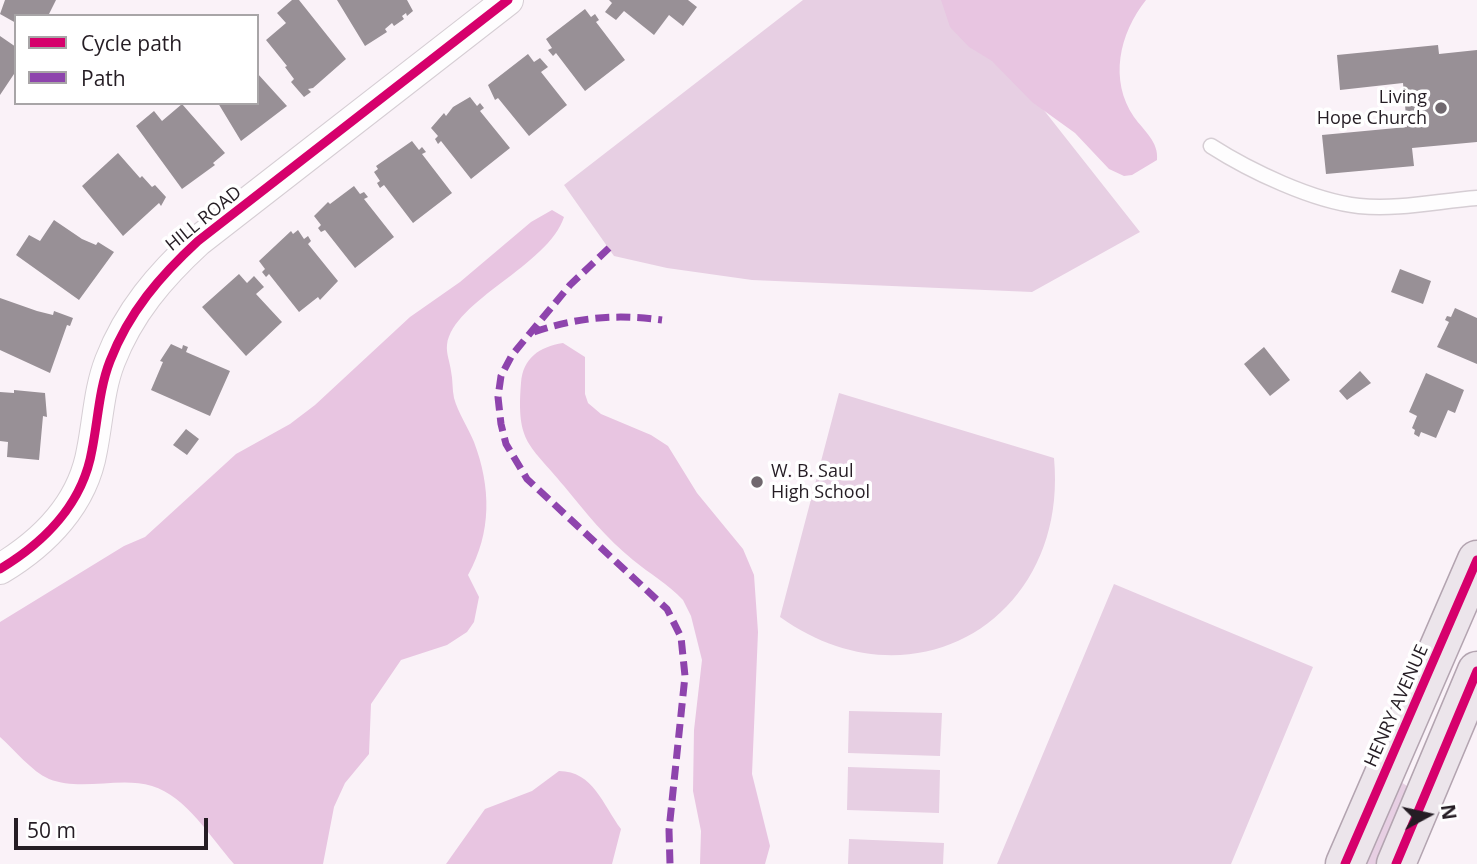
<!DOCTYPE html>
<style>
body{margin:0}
#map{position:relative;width:1477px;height:864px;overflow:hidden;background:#faf2f8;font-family:"Open Sans",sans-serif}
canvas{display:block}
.legend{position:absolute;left:14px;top:14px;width:245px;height:91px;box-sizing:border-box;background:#fff;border:2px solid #a8a5a7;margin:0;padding:9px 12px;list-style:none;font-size:21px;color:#251d24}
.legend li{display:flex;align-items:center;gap:14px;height:35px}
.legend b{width:35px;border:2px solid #a8a5a7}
.north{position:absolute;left:1393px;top:780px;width:70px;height:70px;-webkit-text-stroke:5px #fff;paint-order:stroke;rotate:82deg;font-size:19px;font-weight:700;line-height:28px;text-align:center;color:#251d24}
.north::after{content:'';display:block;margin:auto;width:24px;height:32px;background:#251d24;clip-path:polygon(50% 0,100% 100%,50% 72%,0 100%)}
.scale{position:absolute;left:14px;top:818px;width:194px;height:32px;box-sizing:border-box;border:4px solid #251d24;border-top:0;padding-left:9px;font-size:21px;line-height:24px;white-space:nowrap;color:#251d24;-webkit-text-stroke:5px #fff;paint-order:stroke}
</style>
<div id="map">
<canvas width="1477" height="864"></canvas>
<ul class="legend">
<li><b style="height:9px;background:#d6006c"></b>Cycle path</li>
<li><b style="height:9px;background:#8e44ad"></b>Path</li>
</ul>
<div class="north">N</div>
<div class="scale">50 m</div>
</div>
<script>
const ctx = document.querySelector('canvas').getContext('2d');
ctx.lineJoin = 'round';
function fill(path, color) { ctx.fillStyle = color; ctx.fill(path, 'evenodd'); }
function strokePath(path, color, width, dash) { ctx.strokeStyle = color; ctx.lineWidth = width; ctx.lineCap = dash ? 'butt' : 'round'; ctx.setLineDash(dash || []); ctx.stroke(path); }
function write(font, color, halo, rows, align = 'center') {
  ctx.font = font + ' "Open Sans",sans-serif'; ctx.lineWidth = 7; ctx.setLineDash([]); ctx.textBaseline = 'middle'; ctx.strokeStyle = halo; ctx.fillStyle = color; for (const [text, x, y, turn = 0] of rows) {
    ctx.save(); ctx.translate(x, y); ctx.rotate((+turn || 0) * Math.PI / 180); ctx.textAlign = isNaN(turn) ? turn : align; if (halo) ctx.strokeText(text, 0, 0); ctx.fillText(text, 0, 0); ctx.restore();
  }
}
const green = new Path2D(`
 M 803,0 L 957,0 L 1140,232 L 1032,292 L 752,280 L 667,268 L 614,256 L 564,185 Z
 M 839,393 L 1054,458 C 1069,619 913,712 780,617 Z
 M 1114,584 L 1313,667 L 1231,864 L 997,864 Z
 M 849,711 L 942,713 L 940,756 L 848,753 Z
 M 848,767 L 940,770 L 939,813 L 847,810 Z
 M 1401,782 L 1410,788 L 1381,864 L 1359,864 Z
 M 849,839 L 944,843 L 943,864 L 848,864 Z`);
const forest = new Path2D(`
 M 941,0 L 1146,0 C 1119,34 1109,80 1134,117 C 1144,131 1159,142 1157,160 L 1132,175 L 1124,176 L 1109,169 L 1075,133 L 1032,102 L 992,61 L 969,47 L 950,27 Z
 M 552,210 L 564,217 C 548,266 453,300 447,345 C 446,353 450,363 451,371 C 453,380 452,389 454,398 C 458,413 468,427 474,442 C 491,487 492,532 468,575 L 479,597 L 474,622 L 467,632 L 447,645 L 401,660 L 371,704 L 369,754 L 345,783 L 334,807 L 323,864 L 234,864 C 211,838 186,796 152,786 C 119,776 82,792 49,779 C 31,771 15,750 0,737 L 0,622 L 124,546 L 145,537 L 236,454 L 290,424 L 315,405 L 410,317 L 460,282 L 531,222 Z
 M 563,343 L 585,357 L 585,394 L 588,403 L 601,414 L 651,435 L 668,446 L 697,493 L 743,549 L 754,575 L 758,632 L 752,774 L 770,846 L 765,864 L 700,864 L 701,831 L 693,791 L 694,730 L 702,660 L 691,616 L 683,600 C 668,584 650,574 633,560 C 606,538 586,513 564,486 C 530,444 516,444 521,383 C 523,358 539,347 563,343 Z
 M 559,771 C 593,771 603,805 621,829 L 612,864 L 446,864 L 485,809 L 532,791 Z`);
const building = new Path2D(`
 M 5,0 L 56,0 L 48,16 L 16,16 L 16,23 L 0,14 Z
 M 292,0 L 299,0 L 346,59 L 313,88 L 308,89 L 311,92 L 304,97 L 291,82 L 294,79 L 285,67 L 287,66 L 266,40 L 286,23 L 277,13 Z
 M 337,0 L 407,0 L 413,11 L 407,16 L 406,13 L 402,16 L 404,19 L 394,26 L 392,23 L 385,29 L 387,32 L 365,46 Z
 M 609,0 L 688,0 L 697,7 L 683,26 L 669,15 L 654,35 L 624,11 L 616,20 L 605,12 L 612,3 Z
 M 585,9 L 591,17 L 595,14 L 599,20 L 596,22 L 625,60 L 585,91 L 556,53 L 553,56 L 548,50 L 552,48 L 546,39 Z
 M 0,36 L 16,47 L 16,71 L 0,95 Z
 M 1438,45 L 1439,54 L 1477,50 L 1477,142 L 1412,148 L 1414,166 L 1326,174 L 1322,135 L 1407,127 L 1403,83 L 1340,90 L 1337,55 Z
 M 528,54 L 534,62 L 540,58 L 548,67 L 541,72 L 567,105 L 529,136 L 498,98 L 495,100 L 488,85 Z
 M 257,73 L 287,106 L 241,141 L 218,103 L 257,103 Z
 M 470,97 L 477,106 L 480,103 L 484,108 L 480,111 L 510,148 L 471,179 L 441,141 L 438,144 L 435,139 L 438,136 L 431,128 L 444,113 L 446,116 L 453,107 Z
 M 182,104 L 225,153 L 213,163 L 215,165 L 182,189 L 136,126 L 154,111 L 162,121 Z
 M 412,141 L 419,150 L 422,147 L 426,152 L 422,154 L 452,193 L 413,223 L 384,185 L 380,188 L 377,183 L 380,181 L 374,172 L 378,169 L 376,166 Z
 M 118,153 L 140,178 L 142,176 L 152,187 L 155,185 L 166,197 L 161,206 L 159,203 L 123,236 L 82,186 Z
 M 354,186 L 360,194 L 364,192 L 368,197 L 364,199 L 394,237 L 355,268 L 325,230 L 321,232 L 318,228 L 321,225 L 314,216 L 328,202 L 330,204 Z
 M 54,220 L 82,239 L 96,245 L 98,242 L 114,252 L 79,300 L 16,255 L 29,235 L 40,241 Z
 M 298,230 L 304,239 L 308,236 L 311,241 L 308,244 L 338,281 L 320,300 L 318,297 L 299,312 L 269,274 L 266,277 L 262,272 L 265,269 L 259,261 L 291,231 L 293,234 Z
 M 1400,269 L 1431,281 L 1423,304 L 1391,292 Z
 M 239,274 L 247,283 L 254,276 L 264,287 L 256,294 L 282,322 L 246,356 L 202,307 Z
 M 0,298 L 37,311 L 53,315 L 54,311 L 73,318 L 70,326 L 67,325 L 50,373 L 0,350 Z
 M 1455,308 L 1477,318 L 1477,364 L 1437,347 L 1449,322 L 1445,320 L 1447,316 L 1451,317 Z
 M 171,344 L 182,349 L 183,345 L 188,347 L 186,352 L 230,371 L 210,416 L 151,390 L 163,362 L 160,361 Z
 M 1264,347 L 1290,380 L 1270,396 L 1244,364 Z
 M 1360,371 L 1371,383 L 1347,400 L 1339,391 Z
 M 1426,373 L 1464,390 L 1455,413 L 1448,410 L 1436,438 L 1421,432 L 1419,437 L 1414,434 L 1415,430 L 1412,428 L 1417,416 L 1409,412 Z
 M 14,390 L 45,393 L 47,417 L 43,416 L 39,460 L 7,457 L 8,442 L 0,441 L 0,392 L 14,393 Z
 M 186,429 L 199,439 L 187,455 L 173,445 Z`);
const lane = new Path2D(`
 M 1211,146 C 1250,171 1313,201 1359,206 C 1398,210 1438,201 1477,198`);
const street = new Path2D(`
 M 0,569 C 45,542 83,503 92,450 C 98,420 99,389 110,361 C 129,312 160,276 198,241 L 508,0`);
const primary = new Path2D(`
 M 1345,864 L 1477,560
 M 1396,864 L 1477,671`);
const quiet = new Path2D(`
 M 609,248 L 570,285 L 512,355 L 501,376 L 498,397 L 501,424 L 506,444 L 527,479 L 667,609 L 681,637 L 685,676 L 669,830 L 670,864
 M 534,332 C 578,317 617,314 662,320`);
const cycleway = new Path2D(`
 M 0,569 C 45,542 83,503 92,450 C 98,420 99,389 110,361 C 129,312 160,276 198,241 L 508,0
 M 1345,864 L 1477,560
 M 1396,864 L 1477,671`);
const markers = [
 [1441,108,7,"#70686e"],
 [757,482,7,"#70686e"]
];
const poiNames = [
 ["Living",1427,98],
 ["Hope Church",1427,119],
 ["W. B. Saul",771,472,"left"],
 ["High School",771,493,"left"]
];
const streetNames = [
 ["HILL ROAD",204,219,-39],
 ["HENRY AVENUE",1397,706,-66]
];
fill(green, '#e7cfe3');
fill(forest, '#e8c5e1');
fill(building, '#989096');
strokePath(lane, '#d6ced4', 17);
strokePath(street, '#d6ced4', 32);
strokePath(primary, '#b3a4b0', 41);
strokePath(lane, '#fefdfe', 14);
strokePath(street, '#fefdfe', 30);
strokePath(primary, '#ece5eb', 38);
strokePath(quiet, '#8e44ad', 7, [14, 7]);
strokePath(cycleway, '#d6006c', 9);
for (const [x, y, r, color] of markers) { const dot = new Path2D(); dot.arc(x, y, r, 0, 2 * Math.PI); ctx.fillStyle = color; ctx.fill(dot); strokePath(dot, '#fff', 2.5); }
write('18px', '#251d24', '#fff', poiNames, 'right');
write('18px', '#251d24', '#fff', streetNames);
</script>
